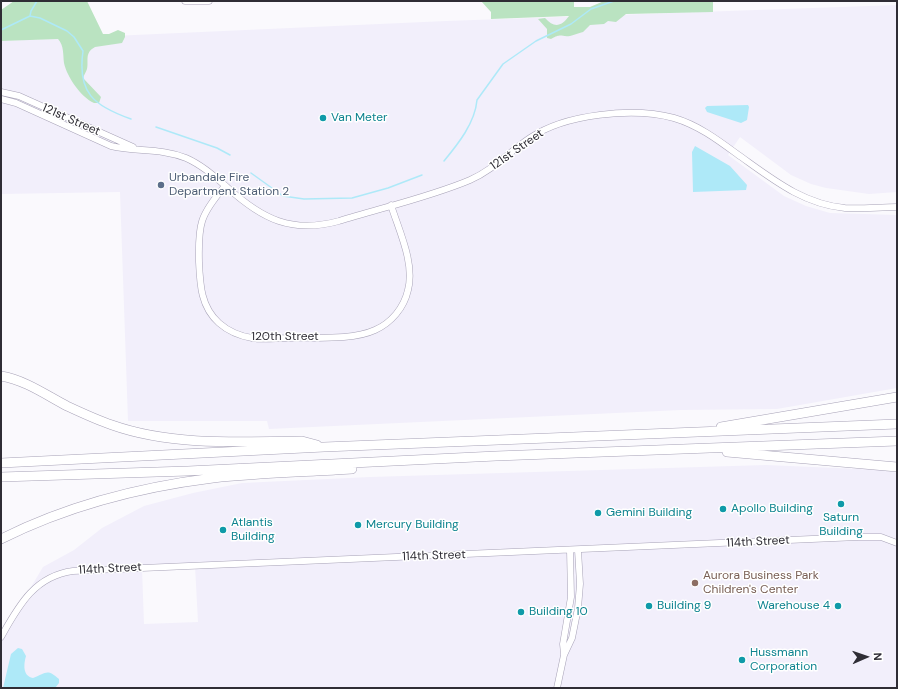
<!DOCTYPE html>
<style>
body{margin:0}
#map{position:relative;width:898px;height:689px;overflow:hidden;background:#faf9fd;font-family:"DM Sans",sans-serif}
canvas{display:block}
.frame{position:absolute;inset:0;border:2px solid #2f2d35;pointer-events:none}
.north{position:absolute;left:846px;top:637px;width:40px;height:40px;-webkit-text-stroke:3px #fff;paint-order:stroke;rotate:88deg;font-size:11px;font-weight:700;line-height:16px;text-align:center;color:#2f2d35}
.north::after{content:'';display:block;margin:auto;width:14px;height:18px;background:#2f2d35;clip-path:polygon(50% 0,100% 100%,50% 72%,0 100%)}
</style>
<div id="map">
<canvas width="898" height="689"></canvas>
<div class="frame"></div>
<div class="north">N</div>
</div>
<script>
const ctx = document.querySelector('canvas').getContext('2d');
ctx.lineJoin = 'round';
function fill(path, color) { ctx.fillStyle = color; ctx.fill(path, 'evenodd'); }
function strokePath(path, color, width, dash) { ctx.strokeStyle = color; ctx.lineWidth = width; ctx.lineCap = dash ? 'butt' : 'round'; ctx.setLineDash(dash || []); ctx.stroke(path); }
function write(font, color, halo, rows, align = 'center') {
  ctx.font = font + ' "DM Sans",sans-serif'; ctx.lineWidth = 3; ctx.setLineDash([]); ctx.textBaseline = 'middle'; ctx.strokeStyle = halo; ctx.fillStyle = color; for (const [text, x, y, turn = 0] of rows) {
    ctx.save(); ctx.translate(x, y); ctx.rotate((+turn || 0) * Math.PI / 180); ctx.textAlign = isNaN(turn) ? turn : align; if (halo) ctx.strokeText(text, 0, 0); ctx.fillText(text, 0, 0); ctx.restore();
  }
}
const built = new Path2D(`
 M 897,5 L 897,192 L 869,194 L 826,188 L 811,184 L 791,175 L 740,137 L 728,155 L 784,196 L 806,206 L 830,213 L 897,215 L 897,388 L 777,409 L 681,410 L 269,429 L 267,421 L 128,421 L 120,192 L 1,194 L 1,41 L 446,21 Z
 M 766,465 L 883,470 L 897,473 L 897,688 L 1,688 L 1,637 L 43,567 L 74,550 L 102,528 L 144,506 L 193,493 L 242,483 L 370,477 ZM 195,566 L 198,622 L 144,624 L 142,568 Z`);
const green = new Path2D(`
 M 14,1 L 87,1 L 103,34 L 109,34 L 118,30 L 125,33 L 125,37 L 122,43 L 95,47 C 84,53 89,61 87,69 C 86,72 84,75 83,78 L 101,97 L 99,103 L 94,103 C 81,97 67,77 64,63 C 63,55 64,45 58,39 L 1,41 L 1,10 Z
 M 481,1 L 574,1 L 574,7 L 590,7 L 604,1 L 713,1 L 713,12 L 626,14 L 616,22 L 608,21 L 604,24 L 590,25 L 583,32 C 578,33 575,35 570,36 C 560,37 562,33 551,39 L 547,38 L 547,29 L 538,19 L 545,18 C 554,28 561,27 569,16 L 491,19 L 491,12 Z`);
const water = new Path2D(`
 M 748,105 L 749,107 L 747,120 L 741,123 L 707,112 L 705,108 L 707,106 Z
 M 695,146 L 730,166 L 747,185 L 746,190 L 693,192 L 692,152 Z
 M 18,648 L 22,649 L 26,656 C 24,663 22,676 33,678 C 46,673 47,668 59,679 L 59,683 L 55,688 L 3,688 L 11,654 Z`);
const stream = new Path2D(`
 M 30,16 L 31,11 L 37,1
 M 1,30 L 30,16 L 40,18 L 67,31 L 74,37 L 83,51 C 77,93 94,106 131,119
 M 156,127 L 217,148 L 230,155
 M 444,161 C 458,144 475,123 477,100 L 503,64 L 536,41 L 571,24 L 591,9 L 614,1
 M 251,173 L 283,196 L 304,199 L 352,198 L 388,188 L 422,175`);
const minor = new Path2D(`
 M 185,1 L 209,1
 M 1,92 L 19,96 L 133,147
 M 1,99 L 16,103 L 111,146 C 136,152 161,148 186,158 C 202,165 215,177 228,188 C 262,219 292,234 339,221 C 381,208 430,197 470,180 C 493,170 509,152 530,138 C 565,114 633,107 674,118 C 698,125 718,140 737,154 C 771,178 802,204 845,208 C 862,209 880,207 897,207
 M 225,186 C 200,215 198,224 199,262 C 200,285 201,307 219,323 C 228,331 240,336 252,338 C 263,340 276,338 288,338 C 314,337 351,341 375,330 C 391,323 404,308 408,290 C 415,263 399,231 391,205
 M 1,637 C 18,607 34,576 73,571 L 858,537 L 881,537 L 897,543
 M 564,654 L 563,644 L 571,597 L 570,550
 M 557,688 L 564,655 L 572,638 L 578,608 L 580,584 L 578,550`);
const highway = new Path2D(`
 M 1,376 C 25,380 46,395 67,406 C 82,413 97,420 112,425 C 171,446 241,442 302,441 L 317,445
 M 721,427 L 897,397
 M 727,452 L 897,467
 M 1,463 L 324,447 L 897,424
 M 1,477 L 188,471 L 496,456 L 897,441
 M 1,539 C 67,506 140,487 213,478 C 259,473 306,472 352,469`);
const markers = [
 [323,118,4,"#0f9aa8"],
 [161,185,4,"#5c6f8a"],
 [841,504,4,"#0f9aa8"],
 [723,509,4,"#0f9aa8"],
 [598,513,4,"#0f9aa8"],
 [358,525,4,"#0f9aa8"],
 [223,530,4,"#0f9aa8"],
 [695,583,4,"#8d6e63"],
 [649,606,4,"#0f9aa8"],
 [838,606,4,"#0f9aa8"],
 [521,612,4,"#0f9aa8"],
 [742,660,4,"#0f9aa8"]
];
const cultureNames = [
 ["Van Meter",331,118],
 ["Apollo Building",731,509],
 ["Gemini Building",606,513],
 ["Saturn",841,518,"center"],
 ["Building",841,532,"center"],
 ["Atlantis",231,523],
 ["Building",231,537],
 ["Mercury Building",366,525],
 ["Building 9",657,606],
 ["Warehouse 4",830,606,"right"],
 ["Building 10",529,612],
 ["Hussmann",750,653],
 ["Corporation",750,667]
];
const streetNames = [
 ["121st Street",71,120,24],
 ["121st Street",517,150,-35],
 ["120th Street",285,337],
 ["114th Street",758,542,-3],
 ["114th Street",434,556,-2],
 ["114th Street",110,569,-3]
];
const serviceNames = [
 ["Urbandale Fire",169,178],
 ["Department Station 2",169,192]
];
const educationNames = [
 ["Aurora Business Park",703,576],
 ["Children's Center",703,590]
];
fill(built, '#f2effb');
fill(green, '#bae3c1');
fill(water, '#aee9f8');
strokePath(stream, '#aee9f8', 1.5);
strokePath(minor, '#a7a2b7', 7);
strokePath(highway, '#a7a2b7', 10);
strokePath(minor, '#fff', 6);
strokePath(highway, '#fff', 9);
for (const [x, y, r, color] of markers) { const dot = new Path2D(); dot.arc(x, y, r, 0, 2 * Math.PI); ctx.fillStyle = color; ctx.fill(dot); strokePath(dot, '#fff', 1.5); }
write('12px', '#0d838f', '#fff', cultureNames, 'left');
write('12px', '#2f2d35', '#fff', streetNames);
write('12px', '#4e5e75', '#fff', serviceNames, 'left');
write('12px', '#785e54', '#fff', educationNames, 'left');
</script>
